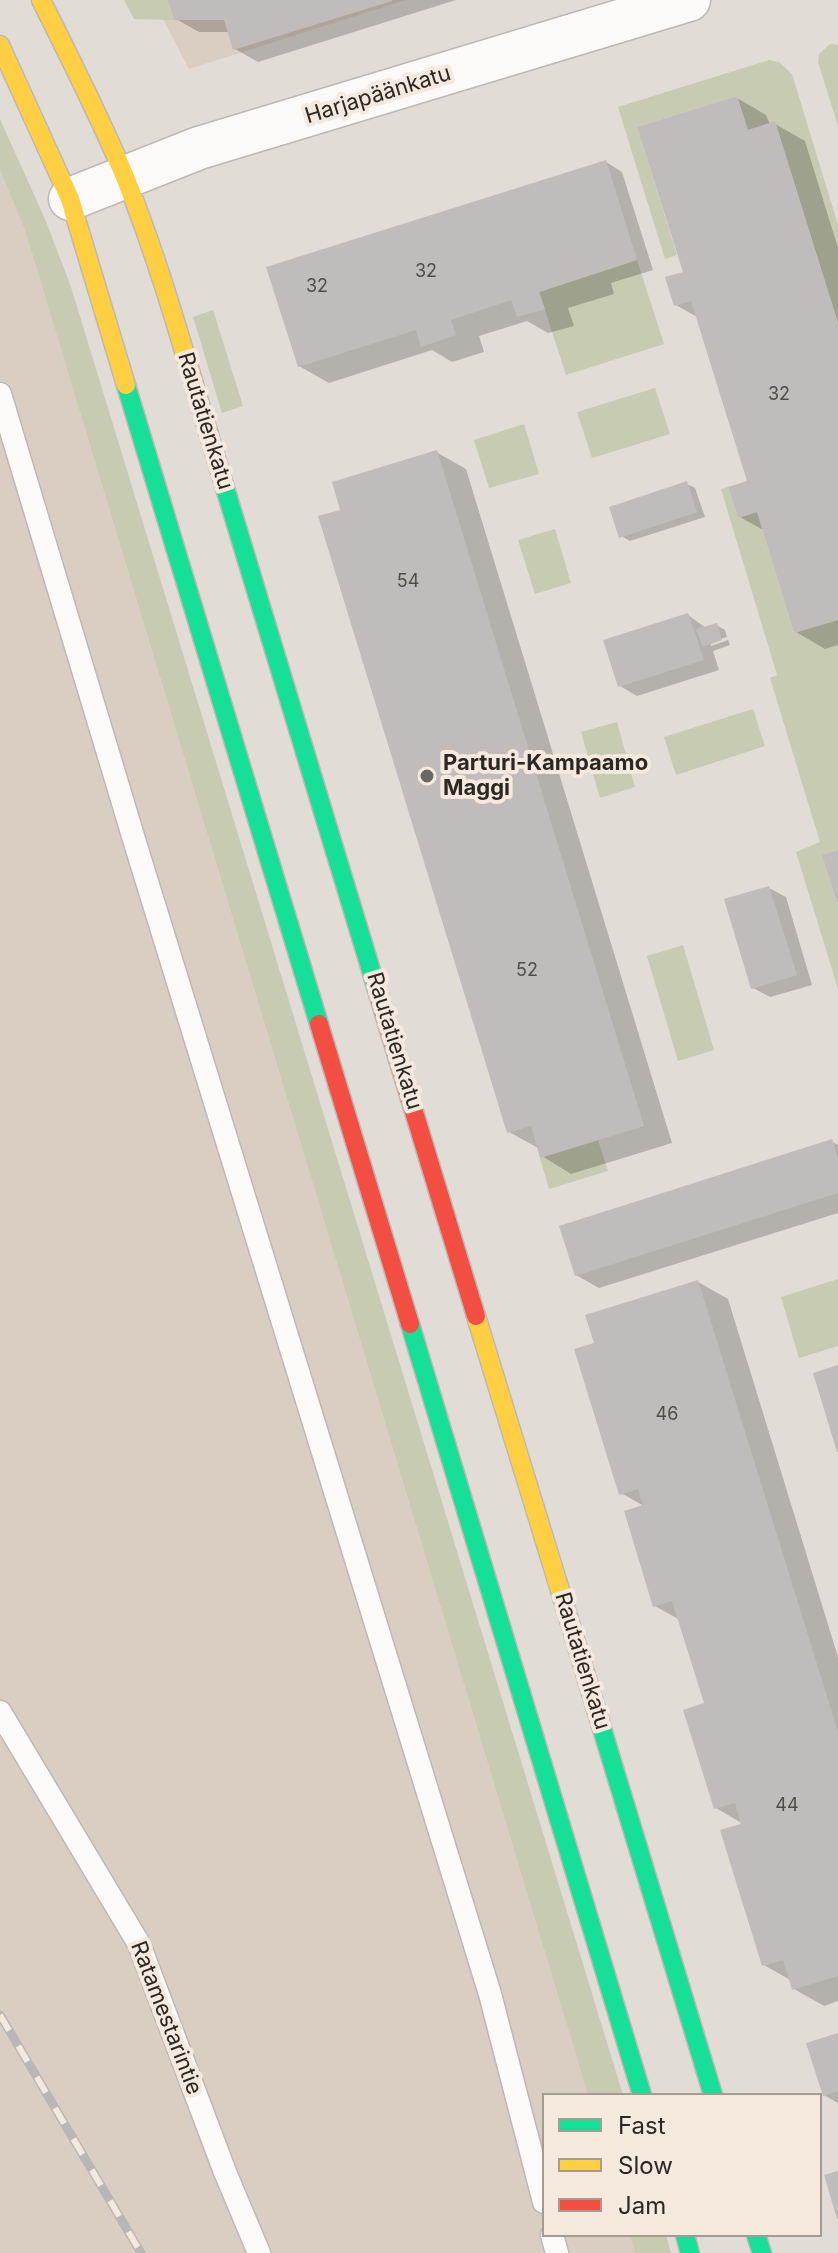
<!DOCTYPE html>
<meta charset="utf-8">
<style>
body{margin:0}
#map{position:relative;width:838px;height:2253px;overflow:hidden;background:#e2dcd6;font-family:Inter,sans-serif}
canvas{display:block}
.legend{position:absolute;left:542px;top:2093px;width:280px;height:144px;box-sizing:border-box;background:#f5e9de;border:2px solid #a49b93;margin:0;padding:10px 14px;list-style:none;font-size:24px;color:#2b2723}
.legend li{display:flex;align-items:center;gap:16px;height:40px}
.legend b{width:40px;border:2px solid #a49b93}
</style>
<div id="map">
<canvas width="838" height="2253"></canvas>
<ul class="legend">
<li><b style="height:10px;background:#16e098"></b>Fast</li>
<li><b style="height:10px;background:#ffcf43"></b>Slow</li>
<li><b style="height:10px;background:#f24e42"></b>Jam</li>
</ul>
</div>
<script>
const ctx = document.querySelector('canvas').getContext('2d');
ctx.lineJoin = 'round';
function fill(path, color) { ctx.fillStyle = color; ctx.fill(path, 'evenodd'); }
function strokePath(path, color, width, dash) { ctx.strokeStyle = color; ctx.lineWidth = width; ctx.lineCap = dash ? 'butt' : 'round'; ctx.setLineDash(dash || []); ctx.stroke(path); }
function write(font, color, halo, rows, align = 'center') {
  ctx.font = font + ' Inter,sans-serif'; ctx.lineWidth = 8; ctx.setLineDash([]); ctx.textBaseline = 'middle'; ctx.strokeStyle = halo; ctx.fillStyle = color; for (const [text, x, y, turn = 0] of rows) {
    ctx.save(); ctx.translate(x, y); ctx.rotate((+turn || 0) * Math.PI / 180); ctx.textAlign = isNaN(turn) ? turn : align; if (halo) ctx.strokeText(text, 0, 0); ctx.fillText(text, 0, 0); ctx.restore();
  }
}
const built = new Path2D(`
 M 153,0 L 406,0 L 189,69 Z
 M 0,170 L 25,230 L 588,2095 L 544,2095 L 544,2235 L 630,2235 L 635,2253 L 0,2253 Z`);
const green = new Path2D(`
 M 124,0 L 168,0 L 174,20 L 134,19 Z
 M 830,44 L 838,45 L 838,126 L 818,62 L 819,54 Z
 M 769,60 L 779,62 L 792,74 L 838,225 L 838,323 L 775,122 L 748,130 L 737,96 L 637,127 L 677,255 L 665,259 L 618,107 Z
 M 0,119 L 45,219 L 71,287 L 623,2095 L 588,2095 L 25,230 L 0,170 Z
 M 637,260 L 664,344 L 566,375 L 539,292 Z
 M 213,310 L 243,406 L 222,413 L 193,317 Z
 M 655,388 L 670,434 L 592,458 L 577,412 Z
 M 524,424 L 539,474 L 489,488 L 474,440 Z
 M 728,487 L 738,518 L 757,512 L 794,633 L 838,620 L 838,850 L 823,855 L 838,904 L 838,989 L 796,852 L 820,842 L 770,678 L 777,675 L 721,489 Z
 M 555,529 L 571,583 L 535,594 L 518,540 Z
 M 753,709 L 765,746 L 676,775 L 664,737 Z
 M 617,722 L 635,787 L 600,798 L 581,732 Z
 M 683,945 L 714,1050 L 678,1061 L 647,956 Z
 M 598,1140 L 608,1171 L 549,1189 L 540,1158 Z
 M 838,1279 L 838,1346 L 799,1358 L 781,1297 Z
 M 630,2235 L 666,2235 L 671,2253 L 635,2253 Z`);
const shadow = new Path2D(`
 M 170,0 L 456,0 L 258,62 L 235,49 L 230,32 L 199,32 L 176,19 Z
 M 737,98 L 766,115 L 770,125 L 775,124 L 805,141 L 838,248 L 838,645 L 825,649 L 796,632 L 765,531 L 740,517 L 750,482 L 699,318 L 676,305 Z
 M 606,162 L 622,172 L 653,270 L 611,283 L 614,294 L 568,308 L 574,326 L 548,333 L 527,321 L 479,336 L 484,352 L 452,362 L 432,350 L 329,383 L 299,366 Z
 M 436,452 L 466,469 L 672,1143 L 571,1174 L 542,1156 L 540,1149 L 509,1132 L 342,511 Z
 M 687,484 L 695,488 L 705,517 L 630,541 L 621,536 Z
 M 688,615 L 706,628 L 716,625 L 725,630 L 727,637 L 711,642 L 711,646 L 728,640 L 730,645 L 713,651 L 719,670 L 637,696 L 620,686 Z
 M 769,888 L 786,897 L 812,985 L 770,997 L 753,988 Z
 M 831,1141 L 838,1145 L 838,1213 L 599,1288 L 576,1275 Z
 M 698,1282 L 728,1299 L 838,1657 L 838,2001 L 824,2006 L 794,1989 L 792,1981 L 764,1965 L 745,1825 L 716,1808 L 707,1705 L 680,1620 L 655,1606 L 644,1506 L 621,1493 L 596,1344 Z
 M 838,2035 L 838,2103 L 824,2095 Z`);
const building = new Path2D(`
 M 168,0 L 392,0 L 392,1 L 233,50 L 224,20 L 174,20 Z
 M 737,96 L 748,130 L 775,121 L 838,323 L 838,620 L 794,633 L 757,512 L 738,518 L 728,487 L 747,481 L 691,301 L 674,306 L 665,277 L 683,272 L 637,127 Z
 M 606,160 L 637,260 L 539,292 L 545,309 L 517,317 L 511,300 L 451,320 L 456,335 L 421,347 L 416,330 L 298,367 L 266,267 Z
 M 437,450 L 644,1126 L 540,1158 L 531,1126 L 507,1133 L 318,516 L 340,510 L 332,482 Z
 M 687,481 L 697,512 L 619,538 L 609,507 Z
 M 688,613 L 704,660 L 618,687 L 603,640 Z
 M 717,623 L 722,640 L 703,647 L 696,629 Z
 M 838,850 L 838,902 L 837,902 L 822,855 Z
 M 769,886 L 797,975 L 751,989 L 724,899 Z
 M 832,1139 L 838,1159 L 838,1193 L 575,1276 L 559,1226 Z
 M 698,1280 L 838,1732 L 838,1976 L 792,1990 L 783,1960 L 762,1966 L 720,1830 L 741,1824 L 735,1803 L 714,1809 L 683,1710 L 704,1703 L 672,1601 L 653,1607 L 624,1511 L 643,1505 L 638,1489 L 619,1495 L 574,1349 L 594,1343 L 585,1315 Z
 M 838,1365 L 838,1452 L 837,1452 L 813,1373 Z
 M 838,2033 L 838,2091 L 823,2096 L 806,2043 Z
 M 838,2171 L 838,2219 L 837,2219 L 824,2175 Z`);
const lane = new Path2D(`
 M 0,394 L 136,846 L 490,1994 L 544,2202
 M 0,1712 L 139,1944 L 225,2172 L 259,2253
 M 552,2235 L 557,2253`);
const street = new Path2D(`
 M 70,199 L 199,148 L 689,0`);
const fast = new Path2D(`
 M 126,385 L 319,1024
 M 219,468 L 377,990
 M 410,1324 L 642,2095
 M 563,1600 L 713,2095
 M 685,2235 L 690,2253
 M 756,2235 L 762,2253`);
const slow = new Path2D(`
 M 41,0 C 70,58 100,117 125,177 C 163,271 189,370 219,468
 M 0,45 L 70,199 L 126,385
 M 476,1316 L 563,1600`);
const jam = new Path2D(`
 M 377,990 L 476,1316
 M 319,1024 L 410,1324`);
const rail = new Path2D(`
 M 0,2015 L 141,2253`);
const markers = [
 [427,776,8,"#6b6662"]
];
const numberNames = [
 ["32",426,272],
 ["32",317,287],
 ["32",779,395],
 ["54",408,582],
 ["52",527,971],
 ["46",667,1415],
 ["44",787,1806]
];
const streetNames = [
 ["Harjapäänkatu",378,95,-17],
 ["Rautatienkatu",205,421,73],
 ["Rautatienkatu",394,1041,73],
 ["Rautatienkatu",582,1661,73],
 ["Ratamestarintie",166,2018,69]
];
const poiNames = [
 ["Parturi-Kampaamo",443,763],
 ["Maggi",443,788]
];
fill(built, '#dacec2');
fill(green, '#c6cbb1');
fill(shadow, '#0003');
fill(building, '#c0bcbc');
strokePath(lane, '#bdb8b3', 25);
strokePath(street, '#bdb8b3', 45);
strokePath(fast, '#bdb8b3', 21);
strokePath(slow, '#bdb8b3', 21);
strokePath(jam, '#bdb8b3', 21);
strokePath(lane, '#fbfaf9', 22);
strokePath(street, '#fbfaf9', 42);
strokePath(fast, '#16e098', 18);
strokePath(slow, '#ffcf43', 18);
strokePath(jam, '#f24e42', 18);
strokePath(rail, '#b8b7b6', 9);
strokePath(rail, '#f5e9de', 6, [18]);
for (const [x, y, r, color] of markers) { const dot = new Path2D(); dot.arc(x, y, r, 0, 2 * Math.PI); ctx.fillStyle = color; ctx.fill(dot); strokePath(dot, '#f5e9de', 3); }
write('18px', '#504c49', null, numberNames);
write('22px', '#2b2723', '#f5e9de', streetNames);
write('bold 22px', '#2b2723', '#f5e9de', poiNames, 'left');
</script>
